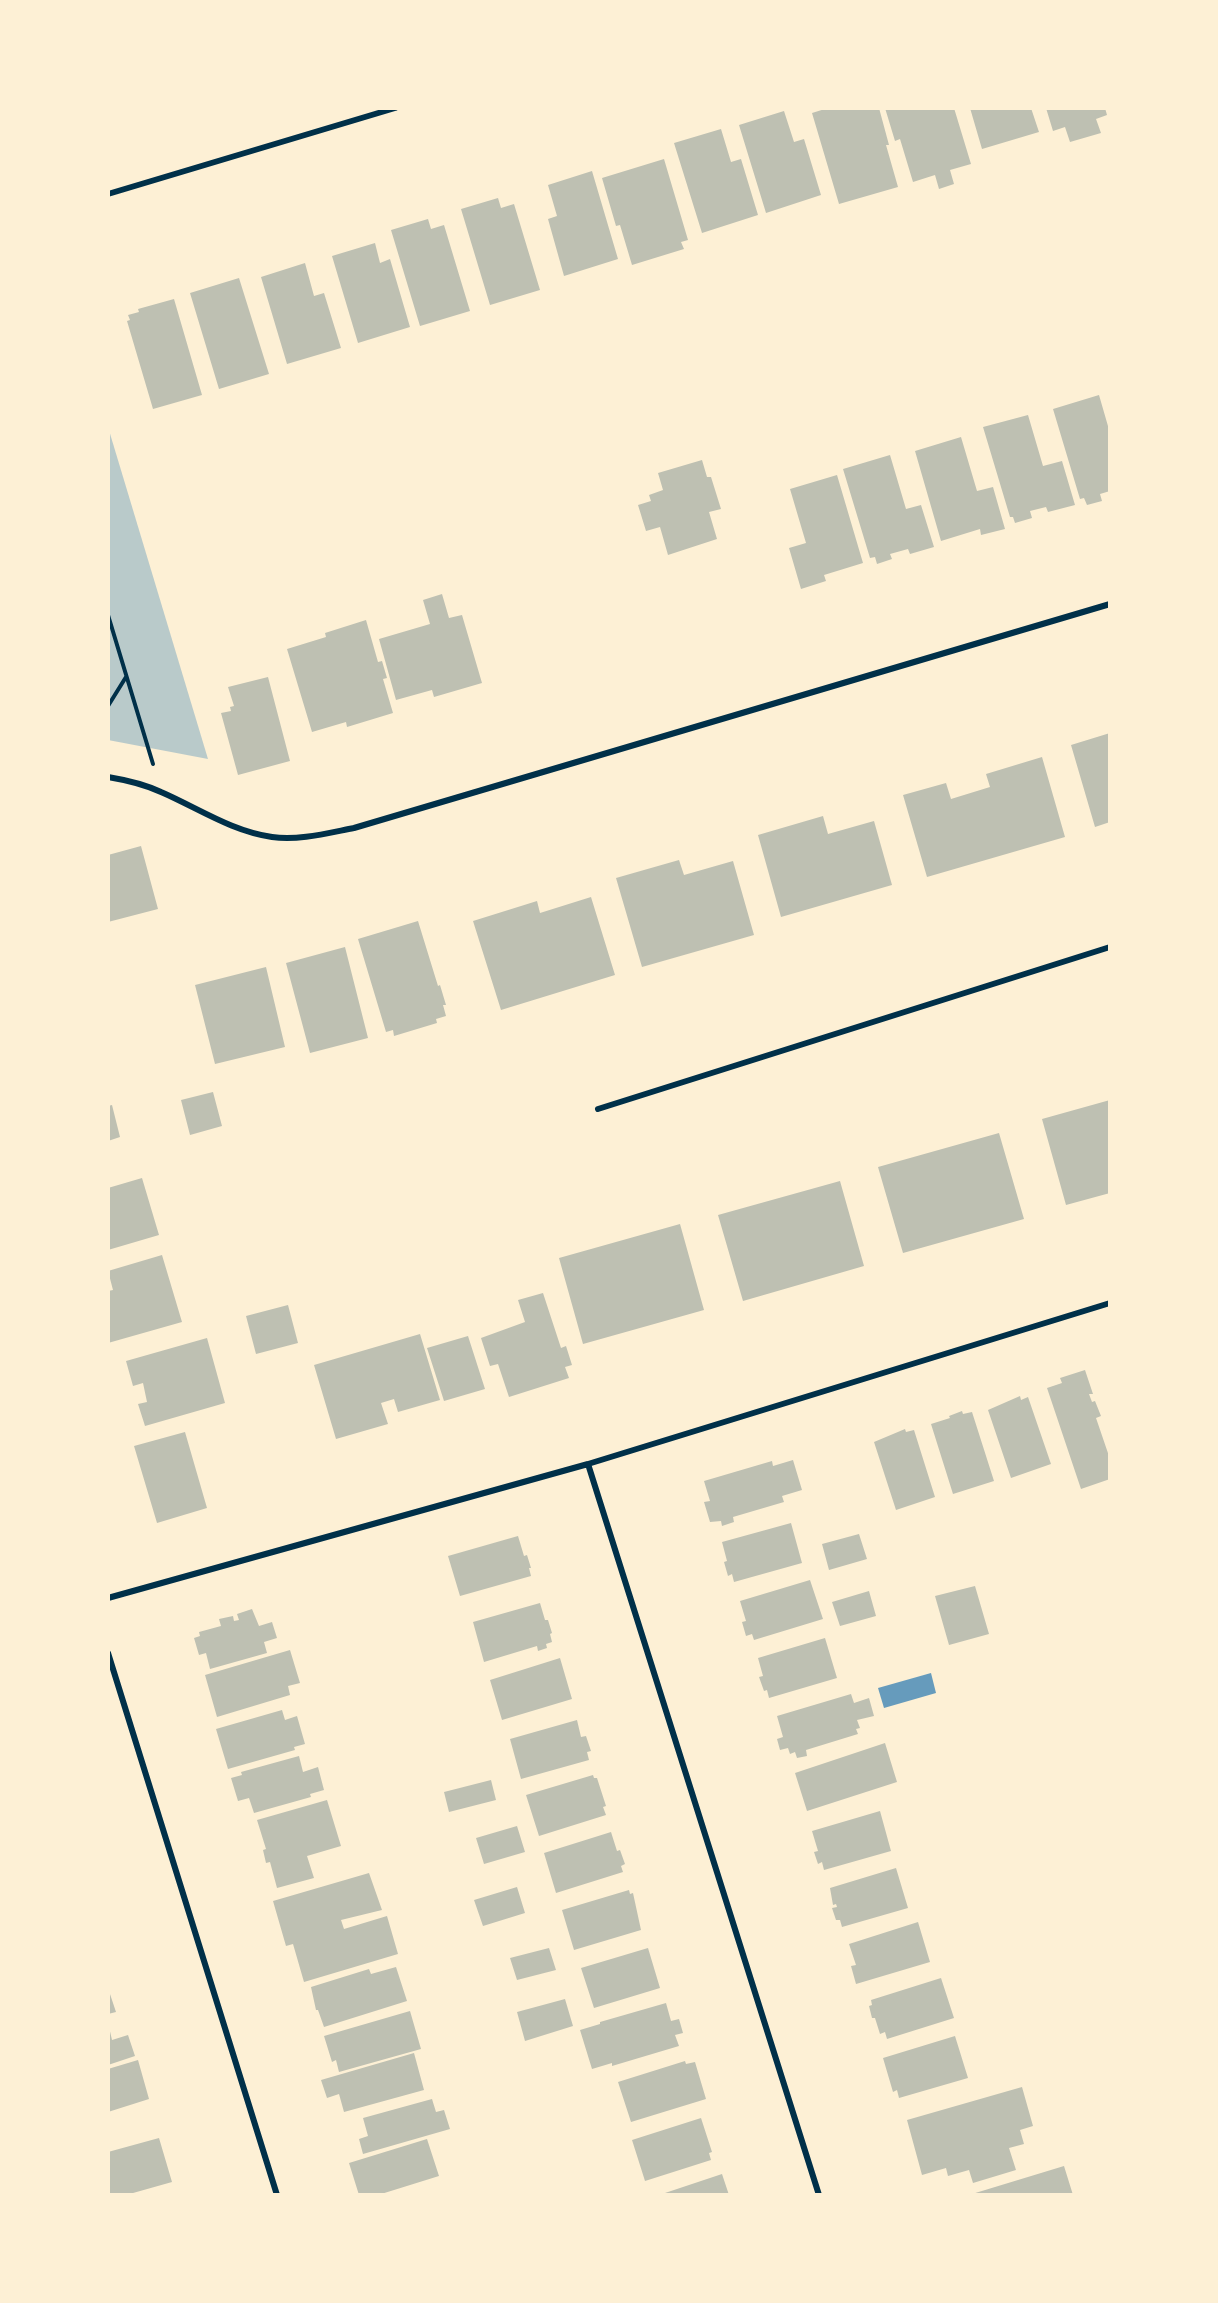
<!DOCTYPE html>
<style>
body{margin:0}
#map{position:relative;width:1218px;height:2303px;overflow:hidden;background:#fdf0d5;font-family:Merriweather,serif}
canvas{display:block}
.frame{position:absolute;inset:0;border:110px solid #fdf0d5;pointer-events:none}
</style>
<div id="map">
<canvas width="1218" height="2303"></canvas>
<div class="frame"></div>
</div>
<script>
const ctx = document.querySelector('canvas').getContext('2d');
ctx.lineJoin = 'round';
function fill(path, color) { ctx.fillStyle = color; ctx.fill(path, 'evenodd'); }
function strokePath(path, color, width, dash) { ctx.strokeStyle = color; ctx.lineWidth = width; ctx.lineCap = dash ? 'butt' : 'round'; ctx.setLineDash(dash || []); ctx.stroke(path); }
const green = new Path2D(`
 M 108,427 L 208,759 L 108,740 Z`);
const water = new Path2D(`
 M 931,1673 L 936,1693 L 884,1708 L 878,1688 Z`);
const building = new Path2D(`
 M 828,108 L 879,108 L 889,145 L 886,145 L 898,187 L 839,204 L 812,113 Z
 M 885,108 L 954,108 L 971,164 L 950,170 L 954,184 L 939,189 L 935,175 L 913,182 L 900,139 L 895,141 Z
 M 970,108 L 1031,108 L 1039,132 L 982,149 Z
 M 1046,108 L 1105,108 L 1107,115 L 1096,119 L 1101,133 L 1070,142 L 1065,127 L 1053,131 Z
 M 784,111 L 794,142 L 804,139 L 821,195 L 766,213 L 739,125 Z
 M 721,129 L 731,162 L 741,159 L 758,215 L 702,233 L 674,143 Z
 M 664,159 L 688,240 L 681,242 L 684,249 L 632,265 L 620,225 L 616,226 L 602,178 Z
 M 592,171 L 618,259 L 564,276 L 548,219 L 557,216 L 548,185 Z
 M 498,198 L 501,208 L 514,204 L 540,290 L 490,305 L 461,209 Z
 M 428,219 L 431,229 L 444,225 L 470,311 L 420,326 L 391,230 Z
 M 375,243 L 380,263 L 390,259 L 410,327 L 358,343 L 332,256 Z
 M 305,263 L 314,296 L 324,293 L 341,348 L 287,364 L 261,277 Z
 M 239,278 L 269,374 L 219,389 L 190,293 Z
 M 174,299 L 202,395 L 153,409 L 127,321 L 130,320 L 128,315 L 139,312 L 138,309 Z
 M 1099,395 L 1110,433 L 1110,491 L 1100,494 L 1102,501 L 1087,505 L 1084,498 L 1080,499 L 1053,409 Z
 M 1028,415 L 1043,466 L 1062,461 L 1075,505 L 1048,512 L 1046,507 L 1030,511 L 1032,518 L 1015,523 L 1013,517 L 1010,517 L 983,427 Z
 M 961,437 L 977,491 L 993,487 L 1005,529 L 981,535 L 980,529 L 941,541 L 915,451 Z
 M 890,455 L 906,509 L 921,505 L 934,547 L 910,554 L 908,549 L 890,554 L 892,559 L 877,564 L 875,557 L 870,558 L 843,469 Z
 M 702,460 L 707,477 L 711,477 L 721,509 L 709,512 L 717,539 L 668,555 L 660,527 L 646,531 L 638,505 L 651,501 L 649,495 L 663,490 L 658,473 Z
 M 837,475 L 863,563 L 824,575 L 826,581 L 801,589 L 789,548 L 806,543 L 790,489 Z
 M 442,594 L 449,618 L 462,615 L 482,683 L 434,697 L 432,690 L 396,700 L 379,639 L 430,624 L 423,600 Z
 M 366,620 L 378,662 L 382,661 L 387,678 L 383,679 L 393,713 L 347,727 L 346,722 L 312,732 L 287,649 L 326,637 L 325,633 Z
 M 268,677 L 290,761 L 238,775 L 221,713 L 231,711 L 230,707 L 234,706 L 228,687 Z
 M 1110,733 L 1110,822 L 1095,827 L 1071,745 Z
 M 1042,757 L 1065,837 L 927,877 L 903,795 L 946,783 L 951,799 L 990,787 L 986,774 Z
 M 823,816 L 828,834 L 874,821 L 892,885 L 781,917 L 758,835 Z
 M 141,846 L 158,909 L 108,922 L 108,855 Z
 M 679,860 L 684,875 L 733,861 L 754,935 L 642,967 L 616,878 Z
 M 591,897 L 615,975 L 501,1010 L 473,921 L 537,901 L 540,913 Z
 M 418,921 L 438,986 L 440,985 L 446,1005 L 443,1005 L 446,1016 L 436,1019 L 437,1023 L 394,1036 L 393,1030 L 386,1032 L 358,939 Z
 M 345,947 L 368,1038 L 310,1053 L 286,963 Z
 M 266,967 L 285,1047 L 215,1064 L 195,985 Z
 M 213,1092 L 222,1126 L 190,1135 L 181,1100 Z
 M 1110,1100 L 1110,1193 L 1066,1205 L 1042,1119 Z
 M 112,1105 L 120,1137 L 108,1141 L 108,1106 Z
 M 999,1133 L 1024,1219 L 903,1253 L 878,1167 Z
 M 142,1178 L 159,1235 L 108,1250 L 108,1188 Z
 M 840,1181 L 864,1266 L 743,1301 L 718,1215 Z
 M 680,1224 L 704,1310 L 583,1344 L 559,1258 Z
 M 162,1255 L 182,1322 L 108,1343 L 108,1291 L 113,1290 L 108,1271 Z
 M 543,1293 L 561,1348 L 566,1346 L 572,1365 L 565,1367 L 569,1378 L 509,1397 L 498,1364 L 490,1366 L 481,1338 L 525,1322 L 518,1300 Z
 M 288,1305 L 298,1343 L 256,1354 L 246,1316 Z
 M 420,1334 L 440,1400 L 398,1412 L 394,1399 L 381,1403 L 388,1424 L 336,1439 L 314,1365 Z
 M 468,1336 L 485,1389 L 444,1401 L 427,1348 Z
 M 207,1338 L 225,1403 L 145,1426 L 138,1404 L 147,1402 L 143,1383 L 133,1386 L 126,1361 Z
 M 1085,1370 L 1093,1394 L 1089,1394 L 1092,1402 L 1095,1401 L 1101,1416 L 1096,1418 L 1110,1459 L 1110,1479 L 1081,1489 L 1047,1388 L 1062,1383 L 1060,1378 Z
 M 1020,1396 L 1021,1400 L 1028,1397 L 1051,1464 L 1011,1478 L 988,1410 Z
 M 962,1411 L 963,1414 L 972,1412 L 994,1481 L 953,1494 L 931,1424 L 950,1418 L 949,1416 Z
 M 905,1429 L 906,1432 L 914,1430 L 935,1497 L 896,1510 L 874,1442 Z
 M 185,1432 L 207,1508 L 157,1523 L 134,1446 Z
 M 793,1460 L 802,1490 L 782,1496 L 784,1502 L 733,1517 L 734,1522 L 722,1526 L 721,1521 L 710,1522 L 704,1502 L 710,1501 L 704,1481 L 772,1461 L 773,1466 Z
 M 791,1523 L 802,1563 L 734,1582 L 732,1574 L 728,1576 L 724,1562 L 727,1561 L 722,1542 Z
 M 859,1534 L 867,1559 L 829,1570 L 822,1544 Z
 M 518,1536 L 524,1556 L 527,1555 L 531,1568 L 529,1568 L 531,1576 L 460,1596 L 448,1556 Z
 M 810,1580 L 823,1619 L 754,1640 L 752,1634 L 746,1636 L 742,1622 L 746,1621 L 740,1601 Z
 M 975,1586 L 989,1634 L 949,1645 L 935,1596 Z
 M 869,1591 L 876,1616 L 840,1626 L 832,1602 Z
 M 540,1603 L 545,1620 L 548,1620 L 552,1633 L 550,1634 L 552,1642 L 546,1644 L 547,1648 L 538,1651 L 537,1646 L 484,1662 L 473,1622 Z
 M 252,1609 L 259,1626 L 272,1622 L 277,1638 L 264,1642 L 267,1653 L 210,1669 L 206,1653 L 199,1655 L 194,1638 L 200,1636 L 199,1632 L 221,1626 L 219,1619 L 233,1616 L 234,1621 L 239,1620 L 237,1614 Z
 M 825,1638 L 837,1678 L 769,1698 L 767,1690 L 764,1691 L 759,1677 L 763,1676 L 758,1658 Z
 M 290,1650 L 300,1683 L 288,1686 L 290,1695 L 217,1717 L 205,1675 Z
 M 560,1658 L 572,1699 L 502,1720 L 490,1680 Z
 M 851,1694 L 854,1703 L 869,1698 L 874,1716 L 857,1720 L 860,1728 L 856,1729 L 858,1734 L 806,1750 L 807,1756 L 797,1758 L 795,1752 L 790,1754 L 788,1748 L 780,1750 L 777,1739 L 783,1737 L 777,1716 Z
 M 282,1710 L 285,1720 L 297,1716 L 305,1744 L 294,1747 L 295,1750 L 228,1769 L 216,1729 Z
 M 577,1720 L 581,1737 L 586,1736 L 591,1751 L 587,1752 L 589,1760 L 521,1779 L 510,1739 Z
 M 885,1743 L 897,1782 L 807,1811 L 795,1773 Z
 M 299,1756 L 303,1772 L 318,1767 L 324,1790 L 310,1794 L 311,1797 L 254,1813 L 249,1798 L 238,1801 L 231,1778 L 242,1775 L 241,1772 Z
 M 593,1775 L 594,1778 L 597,1778 L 606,1806 L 603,1807 L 606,1815 L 539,1836 L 526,1795 Z
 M 491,1780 L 496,1800 L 449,1812 L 444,1792 Z
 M 327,1800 L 341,1846 L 307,1856 L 314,1878 L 277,1888 L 270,1862 L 266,1863 L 263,1850 L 266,1849 L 257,1820 Z
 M 880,1811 L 891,1851 L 824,1870 L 822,1862 L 818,1864 L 814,1852 L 818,1851 L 812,1831 Z
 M 517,1826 L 525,1852 L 484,1864 L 476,1838 Z
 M 611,1832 L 617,1851 L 620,1850 L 625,1864 L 621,1866 L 623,1872 L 556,1893 L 544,1853 Z
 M 896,1868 L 908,1908 L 842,1927 L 840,1920 L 836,1920 L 832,1908 L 837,1907 L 836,1904 L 833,1905 L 830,1888 Z
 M 369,1873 L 382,1910 L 341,1920 L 344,1929 L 387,1916 L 398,1954 L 304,1982 L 293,1944 L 286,1946 L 273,1901 Z
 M 517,1887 L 525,1913 L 483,1926 L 474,1900 Z
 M 629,1890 L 630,1894 L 633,1893 L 641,1930 L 574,1950 L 562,1910 Z
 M 918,1922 L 930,1962 L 856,1984 L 851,1966 L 856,1965 L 849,1944 Z
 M 549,1948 L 556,1970 L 517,1980 L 510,1958 Z
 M 648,1948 L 660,1988 L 594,2008 L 581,1968 Z
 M 396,1967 L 407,2001 L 324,2027 L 318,2010 L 316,2010 L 311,1987 L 369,1969 L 371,1974 Z
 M 941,1978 L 954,2018 L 887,2039 L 885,2032 L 880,2034 L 875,2018 L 872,2018 L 869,2006 L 872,2005 L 871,2000 Z
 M 108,1988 L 116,2012 L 108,2014 Z
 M 565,1999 L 573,2026 L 525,2041 L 517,2012 Z
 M 666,2003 L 671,2021 L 679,2019 L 683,2033 L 675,2035 L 679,2046 L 612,2066 L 612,2063 L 592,2069 L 580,2030 L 600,2024 L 600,2022 Z
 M 410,2011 L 421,2049 L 339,2072 L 336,2060 L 332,2062 L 324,2036 Z
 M 109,2027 L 112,2040 L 128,2035 L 135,2056 L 108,2065 Z
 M 955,2036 L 968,2078 L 899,2098 L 897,2090 L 893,2092 L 883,2058 Z
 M 414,2053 L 424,2090 L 344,2112 L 339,2094 L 327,2098 L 321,2080 Z
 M 138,2060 L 149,2099 L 108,2112 L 108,2069 Z
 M 685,2061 L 686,2064 L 695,2062 L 706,2099 L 631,2122 L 618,2082 Z
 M 1022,2087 L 1033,2126 L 1020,2130 L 1024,2144 L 1009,2148 L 1016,2170 L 973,2183 L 969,2170 L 948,2176 L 946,2168 L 922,2175 L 907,2120 Z
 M 432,2099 L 436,2112 L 444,2110 L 450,2129 L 363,2154 L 359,2139 L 368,2136 L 363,2118 Z
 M 701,2118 L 712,2152 L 709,2153 L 711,2160 L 645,2181 L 632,2140 Z
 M 159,2138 L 172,2182 L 126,2195 L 108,2195 L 108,2152 Z
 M 427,2139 L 439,2176 L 378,2195 L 359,2195 L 349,2163 Z
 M 1064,2166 L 1073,2195 L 972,2195 L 972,2194 Z
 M 722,2174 L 729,2195 L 659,2195 Z`);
const path = new Path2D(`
 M 108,615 L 153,764
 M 108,706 L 126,677`);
const minor = new Path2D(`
 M 108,194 L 395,108
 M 108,777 C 126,780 144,784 161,792 C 198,808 231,831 272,837 C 298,841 328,833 354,828 L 1110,604
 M 598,1109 L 1110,947
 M 588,1464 L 819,2195
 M 108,1598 L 588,1464 L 1110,1303
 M 108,1653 L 277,2195`);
fill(green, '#b9caca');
fill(water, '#669bbc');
fill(building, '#bec0b2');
strokePath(path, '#003049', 4);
strokePath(minor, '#003049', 6);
</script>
